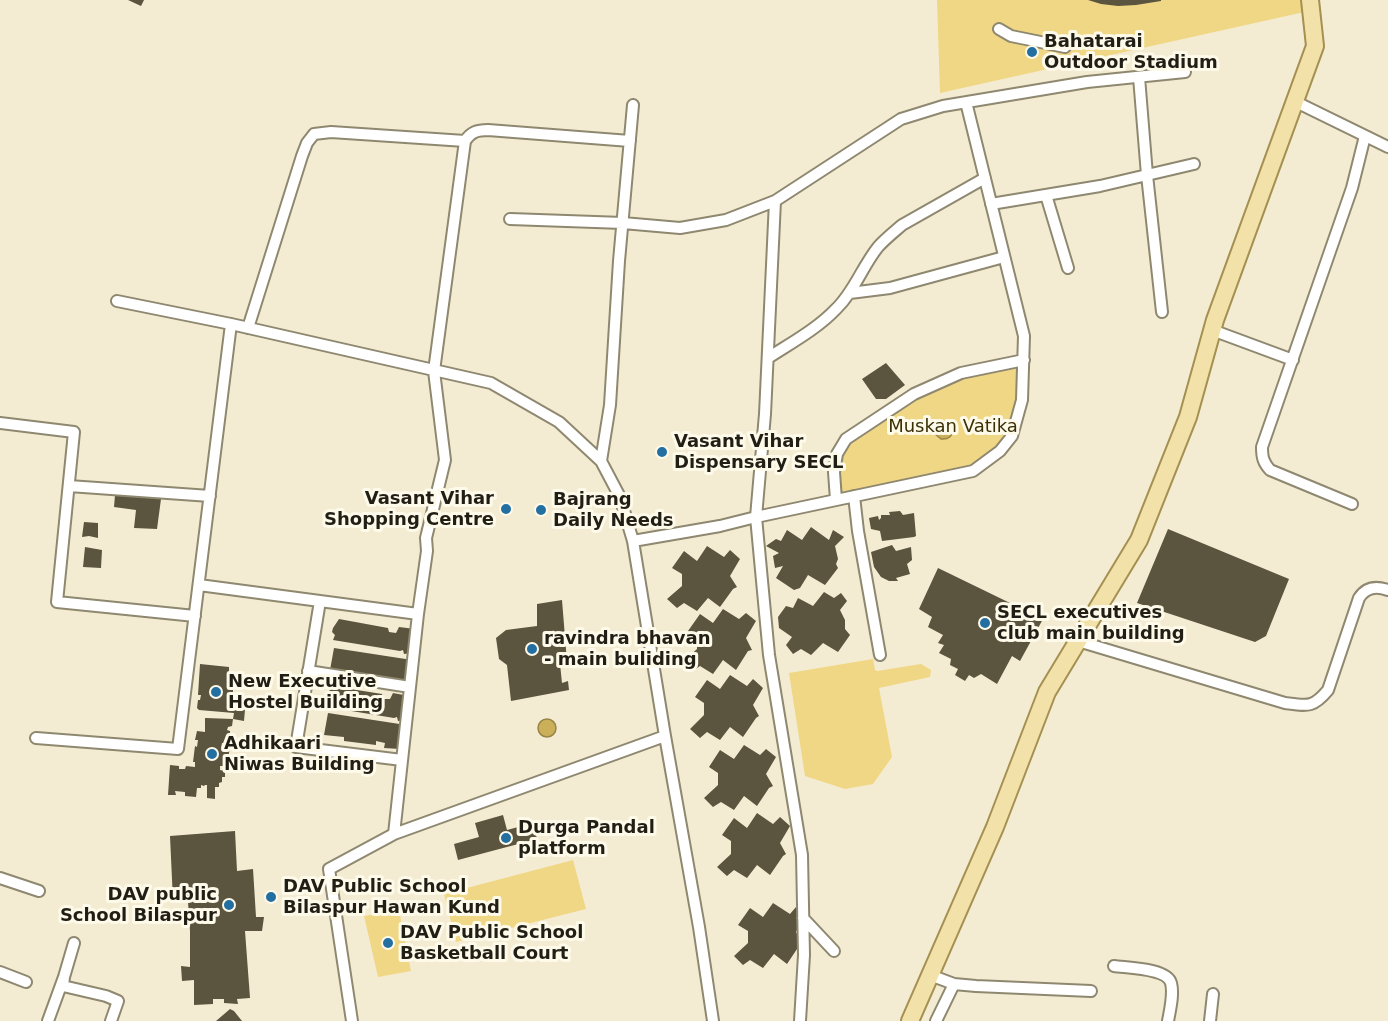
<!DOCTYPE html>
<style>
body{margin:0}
canvas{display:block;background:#f4ecd2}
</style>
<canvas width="1388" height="1021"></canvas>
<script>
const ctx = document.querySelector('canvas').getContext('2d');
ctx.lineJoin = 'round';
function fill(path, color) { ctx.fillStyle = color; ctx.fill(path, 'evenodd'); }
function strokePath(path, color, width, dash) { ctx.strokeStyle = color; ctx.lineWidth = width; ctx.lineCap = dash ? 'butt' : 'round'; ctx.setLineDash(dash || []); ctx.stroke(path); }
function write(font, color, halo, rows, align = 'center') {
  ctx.font = font + ' "DejaVu Sans",sans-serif'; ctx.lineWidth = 6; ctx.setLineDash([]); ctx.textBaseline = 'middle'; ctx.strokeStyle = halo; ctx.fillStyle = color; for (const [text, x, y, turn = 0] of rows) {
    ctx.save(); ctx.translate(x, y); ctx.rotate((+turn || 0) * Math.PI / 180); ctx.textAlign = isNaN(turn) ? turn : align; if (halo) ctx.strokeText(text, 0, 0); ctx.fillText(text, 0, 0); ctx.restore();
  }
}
const green = new Path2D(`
 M 937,0 L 1310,0 L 1309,11 L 940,93 Z
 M 1022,362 L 1024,372 L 1012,436 L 973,471 L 836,500 L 834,472 L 846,439 L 914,394 L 961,373 Z
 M 873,659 L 875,670 L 877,671 L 921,664 L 931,670 L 930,677 L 879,688 L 892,757 L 873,784 L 845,789 L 805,776 L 789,673 Z
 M 573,860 L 586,909 L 456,942 L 444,894 Z
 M 399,910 L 411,971 L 378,977 L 364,916 Z`);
const water = new Path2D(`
 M 940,421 L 946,421 L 956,426 C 952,433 952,440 941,439 L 935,434 L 936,426 Z
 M538 728a9 9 0 1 1 18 0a9 9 0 1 1-18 0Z`);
const building = new Path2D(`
 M 128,0 L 144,0 L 141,6 Z
 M 1088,0 L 1161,0 L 1161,1 L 1136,5 L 1118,6 L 1101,4 Z
 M 886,363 L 905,385 L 886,399 L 876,399 L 862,379 Z
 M 115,495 L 161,499 L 157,529 L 134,528 L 136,510 L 114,507 Z
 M 900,511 L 903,515 L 914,513 L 916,536 L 914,537 L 882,541 L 880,531 L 871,529 L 869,518 L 878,516 L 879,520 L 881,518 L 881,515 L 890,515 L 889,512 Z
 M 84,522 L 98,523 L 98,538 L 89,536 L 82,537 Z
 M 811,527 L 829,540 L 833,530 L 844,537 L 835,546 L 838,559 L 836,564 L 838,568 L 825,585 L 808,575 L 800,588 L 794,590 L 776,578 L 783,566 L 775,568 L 773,556 L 779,553 L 766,546 L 776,539 L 781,541 L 787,530 L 802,540 Z
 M 1168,529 L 1289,579 L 1266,636 L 1255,642 L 1137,603 Z
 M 892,545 L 896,551 L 911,547 L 912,560 L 907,564 L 910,574 L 896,578 L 898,581 L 889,581 L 881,577 L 874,567 L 871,552 Z
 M 707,546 L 724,557 L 730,550 L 740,559 L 730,576 L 737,587 L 733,589 L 720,607 L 708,598 L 697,611 L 684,603 L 677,608 L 667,599 L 682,586 L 682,574 L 672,568 L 684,551 L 697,561 Z
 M 85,547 L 102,550 L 101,568 L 83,567 Z
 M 938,568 L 1043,619 L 1020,661 L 1012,656 L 997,684 L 981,674 L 974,678 L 969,675 L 965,681 L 955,675 L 958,669 L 950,665 L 951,659 L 939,653 L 944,645 L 938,643 L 943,635 L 928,627 L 932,617 L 919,609 Z
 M 824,592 L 834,598 L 841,593 L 847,601 L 840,610 L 845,620 L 845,629 L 850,635 L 838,652 L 823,643 L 811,655 L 801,649 L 793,654 L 786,645 L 792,637 L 779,628 L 778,617 L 786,606 L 793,608 L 798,598 L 813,606 Z
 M 562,600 L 567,662 L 560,664 L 562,683 L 568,681 L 569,690 L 511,701 L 507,665 L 499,659 L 496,638 L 506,630 L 537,626 L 537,604 Z
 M 723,609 L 739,619 L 746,613 L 756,621 L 746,638 L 752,650 L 748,651 L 736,670 L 723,660 L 713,674 L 700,666 L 693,671 L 683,662 L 697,649 L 697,637 L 688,631 L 700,614 L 713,623 Z
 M 339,619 L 388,628 L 389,632 L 396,633 L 399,627 L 415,629 L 412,653 L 404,654 L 403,650 L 400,651 L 333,640 L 335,635 L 332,632 L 333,628 Z
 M 334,648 L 412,660 L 410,686 L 391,683 L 392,679 L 382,677 L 382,681 L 330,670 Z
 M 200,664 L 229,667 L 229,683 L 233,684 L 233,695 L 246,698 L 244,721 L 233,719 L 234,713 L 199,710 L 197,708 L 198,700 L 200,700 L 201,695 L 198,695 Z
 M 730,675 L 747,686 L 753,679 L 763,688 L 753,705 L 759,716 L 756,718 L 743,737 L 730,727 L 720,740 L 707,732 L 700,738 L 690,729 L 704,715 L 704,703 L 695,697 L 707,680 L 720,689 Z
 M 332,686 L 382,694 L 383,699 L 390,699 L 393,693 L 409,696 L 406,720 L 398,721 L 397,717 L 394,718 L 327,707 L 329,702 L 326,699 L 327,695 Z
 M 328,713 L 406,725 L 400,749 L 384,748 L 385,743 L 376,741 L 376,745 L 344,741 L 344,737 L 324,735 Z
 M 205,718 L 233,719 L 232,726 L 228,727 L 227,730 L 230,731 L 230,737 L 227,744 L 222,743 L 221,748 L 230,748 L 227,763 L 225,763 L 224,766 L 220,766 L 220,770 L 225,771 L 225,777 L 222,777 L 222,782 L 219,783 L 219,787 L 215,787 L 215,799 L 207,798 L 207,785 L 205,785 L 204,786 L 201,785 L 201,788 L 197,788 L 196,797 L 185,796 L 185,792 L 175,791 L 176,795 L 168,795 L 170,765 L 179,766 L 179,769 L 185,769 L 186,766 L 195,767 L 195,762 L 193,762 L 195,746 L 197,747 L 198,740 L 195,740 L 197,731 L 205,732 Z
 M 744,745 L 760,755 L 766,749 L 776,757 L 766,774 L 773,786 L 769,788 L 757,806 L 744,796 L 734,810 L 721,802 L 713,807 L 704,798 L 718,785 L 718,773 L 709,767 L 720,750 L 734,759 Z
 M 757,813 L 773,824 L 780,817 L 790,826 L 780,843 L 786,854 L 783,856 L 770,875 L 757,865 L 747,878 L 734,870 L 727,876 L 717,867 L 731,854 L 731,841 L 722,835 L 734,818 L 747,828 Z
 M 503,815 L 507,830 L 533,823 L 537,839 L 458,860 L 454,844 L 479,837 L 475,823 Z
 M 235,831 L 237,871 L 253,869 L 256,917 L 264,917 L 262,931 L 245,931 L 250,998 L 237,999 L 238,1004 L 224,1003 L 224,999 L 213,999 L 213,1004 L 194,1005 L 194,980 L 182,981 L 181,966 L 190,967 L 190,931 L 188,902 L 173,901 L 170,836 Z
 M 773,903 L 790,914 L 796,907 L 803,918 L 796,932 L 803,944 L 799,946 L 787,964 L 774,954 L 763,968 L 750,960 L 743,965 L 734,956 L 748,943 L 748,931 L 738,925 L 750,908 L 763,917 Z
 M 230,1009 L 234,1011 L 242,1021 L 216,1021 Z`);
const minor = new Path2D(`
 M 999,29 L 1011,36 L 1065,47
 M 1139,77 L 1147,175 L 1162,312
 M 1294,101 L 1388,147
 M 1046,195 L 1068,268
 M 775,201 L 765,414 L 756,517 L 769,655 L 802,855 L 804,955 L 800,1021
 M 991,204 L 1100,186 L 1194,164
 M 510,219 L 623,223 L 680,228 L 726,220 L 775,201 L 901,119 L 943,106 L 1087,82 L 1185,72
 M 850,293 L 890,288 L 1004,257
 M 117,301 L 231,324 L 491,383 L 559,422 L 601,461 L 620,497 L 633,541 L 665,736 L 699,927 L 713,1021
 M 248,328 L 302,156 L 307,143 L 314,134 L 331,132 L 465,141
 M 1212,330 L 1293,360
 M 768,358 C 791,343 817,329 836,309 C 854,292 862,267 878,247 C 885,239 894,232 902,225 L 985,178
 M 0,423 L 74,432 L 57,602 L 195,616
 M 601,461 L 610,405 L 619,261 L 633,105
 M 69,486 L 210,496
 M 854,496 L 858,531 L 880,655
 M 836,500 L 834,472 L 837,454 L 846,439 L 914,394 L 961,373 L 1024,360
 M 1352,504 L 1270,470 C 1263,462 1262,457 1262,447 L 1352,188 L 1365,136
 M 633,541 L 720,526 L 756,517 L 973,471 L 1000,451 L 1012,436 L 1022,400 L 1024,336 L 966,102
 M 199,585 L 418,614 L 394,834
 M 320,601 L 296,747 L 402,760
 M 418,614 L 427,551 L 426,538 L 445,460 L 434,371 L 465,141 C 471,132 477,130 488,130 L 630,141
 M 1078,641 L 1285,703 C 1308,706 1313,708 1328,690 L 1359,598 C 1366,587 1376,586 1388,590
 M 308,671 L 410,687
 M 36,738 L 178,749 L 231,324
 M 0,878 L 39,891
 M 803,918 L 834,951
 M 1114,966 C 1127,968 1167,968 1171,983 C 1174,994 1170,1010 1168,1021
 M 0,972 L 26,982
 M 930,975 L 954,984 L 976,986 L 1091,991
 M 64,977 L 63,986 L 106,996 L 118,1001 L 111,1021
 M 48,1021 L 64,977 L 74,943
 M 352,1021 L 329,869 L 394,834 L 665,736
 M 936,1021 L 954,984
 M 1210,1021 L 1213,994`);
const primary = new Path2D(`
 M 910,1021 L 995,827 L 1047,692 L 1139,540 L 1188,417 L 1215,320 L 1315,46 L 1310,0`);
const markers = [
 [1032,52,6,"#236fa2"],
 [662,452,6,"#236fa2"],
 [506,509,6,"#236fa2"],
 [541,510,6,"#236fa2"],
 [985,623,6,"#236fa2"],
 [532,649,6,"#236fa2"],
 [216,692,6,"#236fa2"],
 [212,754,6,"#236fa2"],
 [506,838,6,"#236fa2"],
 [271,897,6,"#236fa2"],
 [229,905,6,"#236fa2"],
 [388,943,6,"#236fa2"]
];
const poiNames = [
 ["Bahatarai",1044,42],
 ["Outdoor Stadium",1044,63],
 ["Vasant Vihar",674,442],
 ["Dispensary SECL",674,463],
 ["Vasant Vihar",494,499,"right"],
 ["Shopping Centre",494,520,"right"],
 ["Bajrang",553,500],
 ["Daily Needs",553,521],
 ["SECL executives",997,613],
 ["club main building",997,634],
 ["ravindra bhavan",544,639],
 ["- main buliding",544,660],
 ["New Executive",228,682],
 ["Hostel Building",228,703],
 ["Adhikaari",224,744],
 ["Niwas Building",224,765],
 ["Durga Pandal",518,828],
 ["platform",518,849],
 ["DAV Public School",283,887],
 ["Bilaspur Hawan Kund",283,908],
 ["DAV public",217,895,"right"],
 ["School Bilaspur",217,916,"right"],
 ["DAV Public School",400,933],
 ["Basketball Court",400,954]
];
const parkNames = [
 ["Muskan Vatika",953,427]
];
fill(green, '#f0d785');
fill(water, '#cbb059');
strokePath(water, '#988445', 1.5);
fill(building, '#5b543e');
strokePath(minor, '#8f8870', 14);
strokePath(primary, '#a49050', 20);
strokePath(minor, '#fff', 10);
strokePath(primary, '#f2e1a9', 16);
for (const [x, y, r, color] of markers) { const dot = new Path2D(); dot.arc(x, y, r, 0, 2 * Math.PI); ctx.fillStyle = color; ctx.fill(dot); strokePath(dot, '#fefaea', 2); }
write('bold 18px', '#211e15', '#fefaea', poiNames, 'left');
write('18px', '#3a2f07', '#fefaea', parkNames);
</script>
